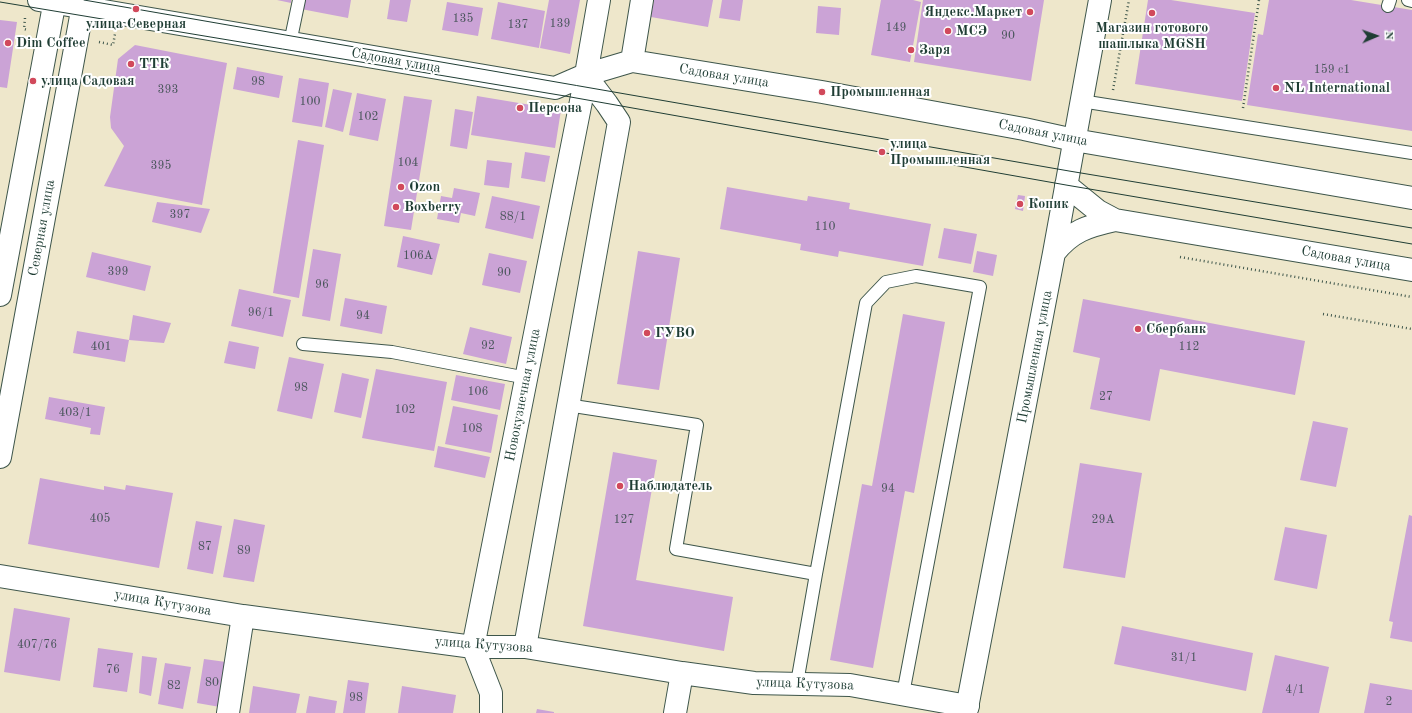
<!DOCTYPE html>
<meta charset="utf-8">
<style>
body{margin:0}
#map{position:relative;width:1412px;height:713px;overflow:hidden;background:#eee7cb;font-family:"Old Standard TT",serif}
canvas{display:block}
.north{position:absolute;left:1356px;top:16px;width:40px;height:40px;-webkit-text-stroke:3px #fff;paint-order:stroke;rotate:88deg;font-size:11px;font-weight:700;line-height:16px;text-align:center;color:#1f3d34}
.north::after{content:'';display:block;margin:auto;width:14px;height:18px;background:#1f3d34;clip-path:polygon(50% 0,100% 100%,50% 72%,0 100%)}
</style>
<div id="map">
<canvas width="1412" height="713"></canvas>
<div class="north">N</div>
</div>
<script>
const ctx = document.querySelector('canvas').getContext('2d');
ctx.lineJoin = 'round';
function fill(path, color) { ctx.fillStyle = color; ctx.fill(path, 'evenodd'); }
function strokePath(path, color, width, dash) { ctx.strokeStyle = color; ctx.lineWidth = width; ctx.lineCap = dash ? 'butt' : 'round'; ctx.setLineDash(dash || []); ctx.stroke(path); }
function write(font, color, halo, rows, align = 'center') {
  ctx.font = font + ' "Old Standard TT",serif'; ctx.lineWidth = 4; ctx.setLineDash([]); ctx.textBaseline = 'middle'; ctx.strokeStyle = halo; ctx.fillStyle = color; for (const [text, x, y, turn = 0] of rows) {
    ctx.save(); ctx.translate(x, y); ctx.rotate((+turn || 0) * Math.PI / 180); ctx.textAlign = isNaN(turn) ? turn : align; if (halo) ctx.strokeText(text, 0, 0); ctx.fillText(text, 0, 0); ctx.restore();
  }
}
const building = new Path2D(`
 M 277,0 L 291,0 L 291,3 Z
 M 303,0 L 351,0 L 348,18 L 301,9 Z
 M 390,0 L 411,0 L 407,22 L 387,19 Z
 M 549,0 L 580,0 L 570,54 L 540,48 Z
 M 654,0 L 713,0 L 708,27 L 651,17 Z
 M 722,0 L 743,0 L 740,21 L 719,18 Z
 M 881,0 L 913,0 L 921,2 L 910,62 L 871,55 Z
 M 923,0 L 1044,0 L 1031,81 L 914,62 Z
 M 1148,0 L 1171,0 L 1255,13 L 1242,101 L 1135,84 Z
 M 1269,0 L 1351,0 L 1412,10 L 1412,131 L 1247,105 L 1258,34 L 1263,35 Z
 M 447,2 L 483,8 L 478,36 L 442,30 Z
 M 498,2 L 545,11 L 539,48 L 491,39 Z
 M 818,6 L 841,8 L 839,35 L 816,33 Z
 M 0,20 L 17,22 L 7,88 L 0,87 Z
 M 135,45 L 227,63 L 202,205 L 104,186 L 124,146 L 111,128 L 110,117 L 118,59 Z
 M 237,67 L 283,76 L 279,98 L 233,89 Z
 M 299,78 L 329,83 L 322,127 L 292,122 Z
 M 333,89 L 352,93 L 343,132 L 325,127 Z
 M 357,93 L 386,99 L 378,141 L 349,135 Z
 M 404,96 L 432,100 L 411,230 L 384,226 Z
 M 477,96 L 561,110 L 555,148 L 471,135 Z
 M 455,109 L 473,112 L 467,149 L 450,146 Z
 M 298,140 L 324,145 L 299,298 L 273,293 Z
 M 525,152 L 550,156 L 545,182 L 521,178 Z
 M 487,160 L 512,163 L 509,188 L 484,185 Z
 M 727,187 L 807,201 L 808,196 L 850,203 L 849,209 L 931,224 L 923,266 L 839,251 L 838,257 L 800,250 L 801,244 L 720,229 Z
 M 454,188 L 480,193 L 475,216 L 461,213 L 459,223 L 437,219 L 441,196 L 452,198 Z
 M 1018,195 L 1025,196 L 1023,211 L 1015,209 Z
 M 492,196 L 540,206 L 533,239 L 485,228 Z
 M 157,202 L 210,209 L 201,233 L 152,222 Z
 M 944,228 L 977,234 L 971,264 L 938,258 Z
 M 403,236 L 440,244 L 432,275 L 397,267 Z
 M 313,249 L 341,254 L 330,321 L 302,316 Z
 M 638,251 L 680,258 L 659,390 L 617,384 Z
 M 977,251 L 997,255 L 993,276 L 973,272 Z
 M 92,252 L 151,266 L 145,291 L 86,277 Z
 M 489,253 L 527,261 L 520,293 L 482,285 Z
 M 239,289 L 291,300 L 283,337 L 231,326 Z
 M 345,298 L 387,306 L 382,334 L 340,326 Z
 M 1083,299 L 1305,341 L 1295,395 L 1160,369 L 1150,421 L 1090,409 L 1100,358 L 1073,352 Z
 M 903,314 L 945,322 L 914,493 L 905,491 L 873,668 L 830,660 L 862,484 L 872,486 Z
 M 133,315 L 171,323 L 164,343 L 129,340 Z
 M 470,327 L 512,337 L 506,364 L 463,354 Z
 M 77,331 L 129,340 L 125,362 L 73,353 Z
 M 229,341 L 259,347 L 255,369 L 224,363 Z
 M 289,357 L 324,364 L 312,419 L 277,411 Z
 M 376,369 L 447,382 L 434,451 L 362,438 Z
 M 342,373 L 369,379 L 361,418 L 334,412 Z
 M 456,375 L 505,384 L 500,410 L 451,400 Z
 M 49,397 L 105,407 L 100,435 L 90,434 L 91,428 L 45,419 Z
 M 453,406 L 498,415 L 491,453 L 445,444 Z
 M 1313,421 L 1348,428 L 1336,487 L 1300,480 Z
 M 438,446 L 490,457 L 485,478 L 434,467 Z
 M 613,452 L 657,460 L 636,580 L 733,597 L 724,651 L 583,626 Z
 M 1080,463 L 1142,473 L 1125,578 L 1063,568 Z
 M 40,478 L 104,490 L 104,486 L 125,490 L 126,485 L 173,493 L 159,568 L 28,544 Z
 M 1409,515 L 1412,516 L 1412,642 L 1390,638 L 1393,622 L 1389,621 Z
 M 234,519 L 265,525 L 254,582 L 223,577 Z
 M 196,521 L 222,526 L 213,574 L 187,569 Z
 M 1285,527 L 1327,535 L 1317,589 L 1274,580 Z
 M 14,608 L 70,618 L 60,681 L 4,672 Z
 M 1122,626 L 1253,653 L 1246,691 L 1114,664 Z
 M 98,648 L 133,653 L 127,692 L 93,687 Z
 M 1275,655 L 1329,667 L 1319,713 L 1262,713 Z
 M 142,656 L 157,658 L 151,696 L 139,693 Z
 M 204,659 L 226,662 L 220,707 L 197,703 Z
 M 165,663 L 191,667 L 183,709 L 158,704 Z
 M 348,680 L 369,683 L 365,713 L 343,713 Z
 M 1370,683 L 1412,690 L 1412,713 L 1364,713 Z
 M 253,686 L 300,694 L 296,713 L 249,713 Z
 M 402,686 L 456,695 L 453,713 L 398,713 Z
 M 309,696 L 337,701 L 335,713 L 306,713 Z
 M 537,709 L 554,712 L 554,713 L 536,713 Z`);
const path = new Path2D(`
 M 25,18 L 24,29 L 27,30
 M 99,42 L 113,45 L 115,34
 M 1113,90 L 1129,0
 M 1243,108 L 1259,0
 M 1180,257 L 1412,297
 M 1323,314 L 1412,329`);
const lane = new Path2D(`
 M 1408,0 L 1412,1
 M 1388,6 L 1390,0
 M 290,43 L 299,0
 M 1081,101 L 1412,153
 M 303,344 L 392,352 L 527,378
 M 567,405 L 697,425 L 676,549 L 816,574 L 797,683
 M 816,574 L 866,303 L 886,282 L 916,276 L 980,287 L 903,694`);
const street = new Path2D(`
 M 39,0 L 555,88 L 585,75 L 632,61 L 822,92 L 1024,129 L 1074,140
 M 632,61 L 642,0
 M 0,576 L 243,616 L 473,647 L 525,647 L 682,673 L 754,683 L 850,685 L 968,706
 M 525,647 L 619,122 L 607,104 L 585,75
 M 228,713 L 243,616
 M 491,713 L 491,693 L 473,647 L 584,86 L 599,0
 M 675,713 L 682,673`);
const secondary = new Path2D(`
 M 1074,140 L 1412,198
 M 1066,185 L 1098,211 L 1115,220 L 1412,270
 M 1054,253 C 1071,231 1088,226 1115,220
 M 966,713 L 1054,253 L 1100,0`);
const primary = new Path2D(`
 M 0,295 L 55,0
 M 0,457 L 84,0`);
const tram = new Path2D(`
 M 84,0 L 1069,171 L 1412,228
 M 0,2 L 565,96 L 1066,185 L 1412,244`);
const markers = [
 [136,9,4,"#d1495b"],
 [1030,12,4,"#d1495b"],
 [1152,13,4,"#d1495b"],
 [948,31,4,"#d1495b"],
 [8,43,4,"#d1495b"],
 [911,50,4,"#d1495b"],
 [131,64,4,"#d1495b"],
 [33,81,4,"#d1495b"],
 [1276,88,4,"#d1495b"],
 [822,92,4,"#d1495b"],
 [520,108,4,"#d1495b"],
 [882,152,4,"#d1495b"],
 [401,187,4,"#d1495b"],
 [1020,204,4,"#d1495b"],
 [396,207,4,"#d1495b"],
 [1138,329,4,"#d1495b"],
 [647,333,4,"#d1495b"],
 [620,486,4,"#d1495b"]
];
const numberNames = [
 ["135",463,19],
 ["139",560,24],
 ["137",518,25],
 ["149",896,28],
 ["90",1008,36],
 ["159 с1",1332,70],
 ["98",258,82],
 ["393",168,90],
 ["100",310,102],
 ["102",368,117],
 ["104",408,163],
 ["395",161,166],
 ["397",180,215],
 ["88/1",513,217],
 ["110",825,227],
 ["106А",418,256],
 ["399",118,272],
 ["90",504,273],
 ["96",322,285],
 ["96/1",261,313],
 ["94",363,316],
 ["92",488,346],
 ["401",101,347],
 ["112",1189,347],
 ["98",301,388],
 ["106",478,392],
 ["27",1106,397],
 ["102",405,410],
 ["403/1",75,413],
 ["108",472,429],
 ["94",888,489],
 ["405",100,519],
 ["127",624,520],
 ["29А",1103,520],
 ["87",205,547],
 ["89",244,551],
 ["407/76",37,645],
 ["31/1",1184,658],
 ["76",113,670],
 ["80",212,683],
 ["82",174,686],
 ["4/1",1295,690],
 ["98",356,698],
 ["2",1389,702]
];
const poiNames = [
 ["Яндекс.Маркет",1022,12,"right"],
 ["улица Северная",136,24,"center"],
 ["Магазин готового",1152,28,"center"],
 ["шашлыка MGSH",1152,44,"center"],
 ["МСЭ",956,31],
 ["Dim Coffee",16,43],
 ["Заря",919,50],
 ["ТТК",139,64],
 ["улица Садовая",41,81],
 ["NL International",1284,88],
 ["Промышленная",830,92],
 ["Персона",528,108],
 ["улица",890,144],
 ["Промышленная",890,160],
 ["Ozon",409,187],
 ["Копик",1028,204],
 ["Boxberry",404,207],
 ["Сбербанк",1146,329],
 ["ГУВО",655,333],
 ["Наблюдатель",628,486]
];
const streetNames = [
 ["Садовая улица",396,61,10],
 ["Садовая улица",724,76,9],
 ["Садовая улица",1043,133,11],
 ["Северная улица",42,228,-80],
 ["Садовая улица",1346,259,10],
 ["Промышленная улица",1035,357,-79],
 ["Новокузнечная улица",523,395,-79],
 ["улица Кутузова",163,603,10],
 ["улица Кутузова",484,645,4],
 ["улица Кутузова",805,684,2]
];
fill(building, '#cba3d6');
strokePath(lane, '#3e564b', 14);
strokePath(street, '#3e564b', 24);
strokePath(secondary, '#3e564b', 24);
strokePath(primary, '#3e564b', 24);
strokePath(path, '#3e564b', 2.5, [1, 3]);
strokePath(lane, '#fff', 12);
strokePath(street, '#fff', 22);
strokePath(secondary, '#fff', 22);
strokePath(primary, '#fff', 22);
strokePath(tram, '#1f3d34', 1);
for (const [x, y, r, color] of markers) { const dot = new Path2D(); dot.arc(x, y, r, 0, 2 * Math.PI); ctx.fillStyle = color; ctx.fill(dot); strokePath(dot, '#fff', 1.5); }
write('12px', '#4a565c', null, numberNames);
write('bold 14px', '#1f3d34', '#fff', poiNames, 'left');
write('14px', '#1f3d34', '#fff', streetNames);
</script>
